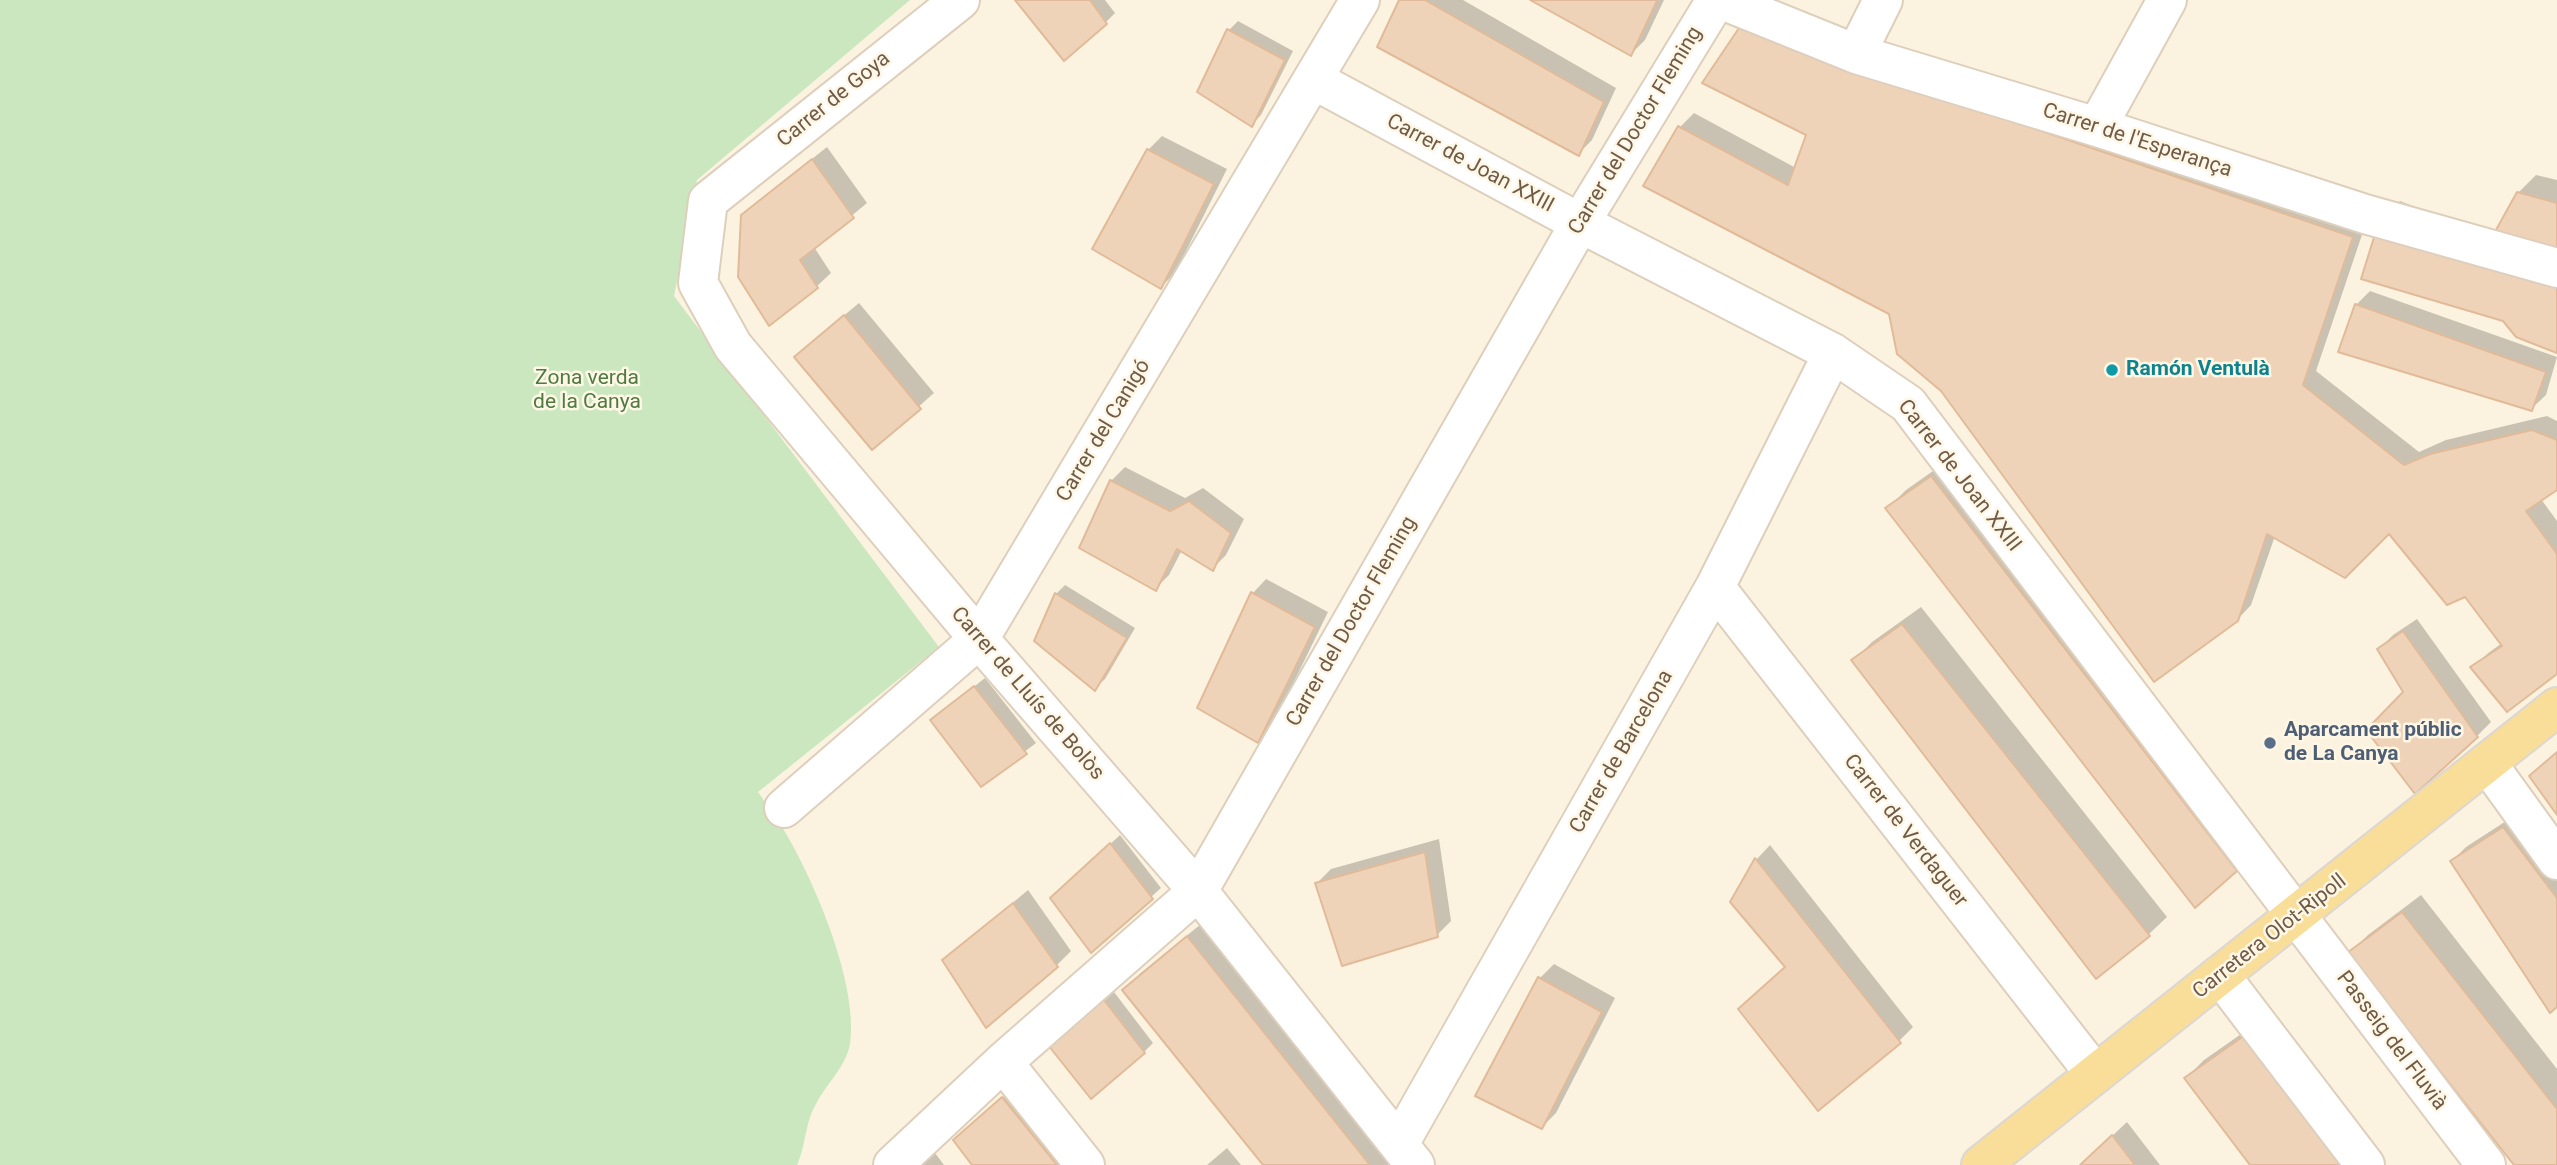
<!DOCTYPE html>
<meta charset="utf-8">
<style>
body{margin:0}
canvas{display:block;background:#fbf3df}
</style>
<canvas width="2557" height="1165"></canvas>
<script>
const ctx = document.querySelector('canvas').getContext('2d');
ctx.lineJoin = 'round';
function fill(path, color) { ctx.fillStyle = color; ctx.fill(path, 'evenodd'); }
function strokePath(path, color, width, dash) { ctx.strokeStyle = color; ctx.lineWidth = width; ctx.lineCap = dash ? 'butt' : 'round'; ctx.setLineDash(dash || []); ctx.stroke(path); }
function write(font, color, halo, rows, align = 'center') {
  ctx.font = font + ' Roboto,sans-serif'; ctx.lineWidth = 5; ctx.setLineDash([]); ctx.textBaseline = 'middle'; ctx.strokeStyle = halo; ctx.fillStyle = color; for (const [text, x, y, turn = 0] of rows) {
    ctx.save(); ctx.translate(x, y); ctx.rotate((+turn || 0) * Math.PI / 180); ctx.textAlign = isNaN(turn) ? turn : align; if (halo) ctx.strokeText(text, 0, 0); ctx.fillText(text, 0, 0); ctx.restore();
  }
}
const green = new Path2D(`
 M 0,0 L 910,0 L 697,180 L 674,296 L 939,647 L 758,792 C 767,805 777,818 785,832 C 815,882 859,986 850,1044 C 846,1067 826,1084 816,1104 C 805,1122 806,1146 797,1165 L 0,1165 Z`);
const shadow = new Path2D(`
 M 1017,0 L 1105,0 L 1115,13 L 1105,23 Z
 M 1401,0 L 1463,0 L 1616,88 L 1592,140 L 1578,154 Z
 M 1534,0 L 1664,0 L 1645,40 L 1631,54 Z
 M 1755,15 L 2366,223 L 2316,371 L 2419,452 L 2446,440 L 2547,416 L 2557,421 L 2557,488 L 2541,499 L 2557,521 L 2557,672 L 2473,668 L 2487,654 L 2502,643 L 2466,595 L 2389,531 L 2275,536 L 2251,605 L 2237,620 L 1680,127 L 1694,113 L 1796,168 L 1808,134 L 1740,29 Z
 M 1238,21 L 1293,51 L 1261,115 L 1251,125 L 1229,30 Z
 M 1162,136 L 1227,169 L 1175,273 L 1161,287 L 1148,150 Z
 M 827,147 L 867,203 L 814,247 L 831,273 L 816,287 L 743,216 L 758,202 Z
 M 2536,175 L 2557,180 L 2557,351 L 2504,320 L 2382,219 L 2400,201 L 2494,237 L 2518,193 Z
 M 2370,291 L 2557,357 L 2546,395 L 2531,409 L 2356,305 Z
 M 859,303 L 934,393 L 872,448 L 811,343 Z
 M 1950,459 L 2254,851 L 2195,905 L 1888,508 L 1906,490 Z
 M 1125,467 L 1185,498 L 1203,488 L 1244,519 L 1226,555 L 1212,569 L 1182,550 L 1169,575 L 1155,589 L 1111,481 Z
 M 1266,579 L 1328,612 L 1272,727 L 1258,741 L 1200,708 L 1253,593 Z
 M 1065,585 L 1135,628 L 1105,679 L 1095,688 L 1056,594 Z
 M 1921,607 L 2167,917 L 2149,934 L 2096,977 L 1854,660 L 1872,642 Z
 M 2417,619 L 2491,722 L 2477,736 L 2406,692 L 2379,649 L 2393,635 Z
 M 985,678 L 1036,743 L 981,785 L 932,720 Z
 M 2517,814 L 2557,866 L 2557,1005 L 2452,861 L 2466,847 Z
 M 1120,835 L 1161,888 L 1091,951 L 1062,889 Z
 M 1439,839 L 1451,921 L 1437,935 L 1317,883 L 1331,869 Z
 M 1770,845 L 1913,1027 L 1899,1041 L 1786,966 L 1732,902 L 1757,859 Z
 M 1028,890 L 1071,951 L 1057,965 L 944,960 Z
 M 2421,895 L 2557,1069 L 2557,1165 L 2516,1165 L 2350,953 L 2368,935 Z
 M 1206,920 L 1402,1165 L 1265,1165 L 1124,990 L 1142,972 Z
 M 1554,964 L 1615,998 L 1556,1113 L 1542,1127 L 1478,1095 L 1540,978 Z
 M 1114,992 L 1153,1043 L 1144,1052 L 1060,1036 Z
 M 2264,1018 L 2253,1165 L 2186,1078 L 2204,1060 Z
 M 1021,1081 L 1089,1165 L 975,1165 L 955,1140 Z
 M 2127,1122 L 2160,1165 L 2081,1165 Z
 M 1227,1148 L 1241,1165 L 1207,1165 Z
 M 935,1153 L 944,1165 L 922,1165 Z`);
const building = new Path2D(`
 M 1015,0 L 1090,0 L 1107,24 L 1064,61 Z
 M 1399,0 L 1425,0 L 1604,102 L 1579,156 L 1377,47 Z
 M 1530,0 L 1655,0 L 1657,1 L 1631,56 Z
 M 1739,28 L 2353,237 L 2303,385 L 2404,465 L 2430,454 L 2532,430 L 2557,440 L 2557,490 L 2526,511 L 2557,554 L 2557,674 L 2507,712 L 2470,667 L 2502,646 L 2465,597 L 2447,605 L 2389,534 L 2345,578 L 2267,534 L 2238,621 L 2154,682 L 1941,391 L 1897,354 L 1889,314 L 1643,186 L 1678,126 L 1788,185 L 1806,135 L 1702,83 Z
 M 1227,29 L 1285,60 L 1252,127 L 1197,92 Z
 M 1147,149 L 1214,184 L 1161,289 L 1092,249 Z
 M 812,159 L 854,218 L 800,260 L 818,288 L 769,326 L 738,277 L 741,215 Z
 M 2517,192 L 2557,203 L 2557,268 L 2486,248 Z
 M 2380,218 L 2557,285 L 2557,353 L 2516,337 L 2503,321 L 2361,279 Z
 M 2355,304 L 2546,372 L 2532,411 L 2338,352 Z
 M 844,315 L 921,409 L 872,450 L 794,357 Z
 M 1931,476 L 2237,871 L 2195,908 L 1885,508 Z
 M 1110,480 L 1170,511 L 1189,501 L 1231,533 L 1213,571 L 1177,549 L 1156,591 L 1079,548 Z
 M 1251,592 L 1315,627 L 1258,743 L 1197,708 Z
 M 1055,593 L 1127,638 L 1095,691 L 1034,641 Z
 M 1902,624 L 2150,936 L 2096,979 L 1851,660 Z
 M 2403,631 L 2478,737 L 2415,794 L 2366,730 L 2403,692 L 2377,649 Z
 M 974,686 L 1027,754 L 981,787 L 930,720 Z
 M 2557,752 L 2557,815 L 2529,776 Z
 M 2503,827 L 2557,898 L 2557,1007 L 2550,1013 L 2450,861 Z
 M 1110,843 L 1153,899 L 1091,953 L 1050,898 Z
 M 1425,852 L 1438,937 L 1342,966 L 1315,883 Z
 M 1755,858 L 1901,1043 L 1818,1111 L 1738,1009 L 1785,967 L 1730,902 Z
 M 1013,903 L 1058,967 L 986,1028 L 942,960 Z
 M 2402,912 L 2557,1109 L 2557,1165 L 2514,1165 L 2347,953 Z
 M 1187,936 L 1370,1165 L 1263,1165 L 1122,990 Z
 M 1538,977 L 1602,1012 L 1542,1129 L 1475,1096 Z
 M 1104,1000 L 1145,1053 L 1091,1099 L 1048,1045 Z
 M 2245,1035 L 2345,1165 L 2250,1165 L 2184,1078 Z
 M 1002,1097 L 1057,1165 L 972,1165 L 953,1140 Z
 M 2112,1135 L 2135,1165 L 2080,1165 Z`);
const minor = new Path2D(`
 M 960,0 L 708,201 L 698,283 L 733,346 L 979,639 L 1198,891 L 1415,1165
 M 1722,0 L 1856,54 L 2097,127 L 2365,214 L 2557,268
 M 1856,54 L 1883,0
 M 1314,80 L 1580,223 L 1833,353 L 1908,404 L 2486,1165
 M 2097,127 L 2167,0
 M 1715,587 L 2095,1074
 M 2487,763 L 2557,860
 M 784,808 L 979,639 L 1360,0
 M 2220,975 L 2365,1165
 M 1003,1062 L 1085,1165
 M 1399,1144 L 1715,587 L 1833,353
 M 893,1165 L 1003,1062 L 1198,891 L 1580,223 L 1716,0`);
const major = new Path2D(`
 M 1981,1165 L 2557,707`);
const markers = [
 [2112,370,7,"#0f9aa8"],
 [2270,743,7,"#5c6f8a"]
];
const streetNames = [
 ["Carrer de Goya",834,100,-39],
 ["Carrer del Doctor Fleming",1636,131,-59],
 ["Carrer de l'Esperança",2137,141,18],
 ["Carrer de Joan XXIII",1470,164,28],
 ["Carrer del Canigó",1104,431,-59],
 ["Carrer de Joan XXIII",1959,476,52],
 ["Carrer del Doctor Fleming",1352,622,-60],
 ["Carrer de Lluís de Bolòs",1027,694,49],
 ["Carrer de Barcelona",1622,752,-60],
 ["Carrer de Verdaguer",1905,831,52],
 ["Carretera Olot-Ripoll",2270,937,-38],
 ["Passeig del Fluvià",2391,1041,53]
];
const cultureNames = [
 ["Ramón Ventulà",2126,370]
];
const parkNames = [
 ["Zona verda",587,379],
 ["de la Canya",587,403]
];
const serviceNames = [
 ["Aparcament públic",2284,731],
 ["de La Canya",2284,755]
];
fill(green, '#cbe7bf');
fill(shadow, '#0003');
fill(building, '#efd3b8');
strokePath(building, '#e1bb99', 2);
strokePath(minor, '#decfbc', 42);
strokePath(major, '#ddd7d3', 42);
strokePath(minor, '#fff', 38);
strokePath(major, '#f8de99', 38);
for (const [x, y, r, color] of markers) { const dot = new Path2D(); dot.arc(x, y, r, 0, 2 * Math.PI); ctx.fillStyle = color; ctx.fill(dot); strokePath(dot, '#fef7e5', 2.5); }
write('21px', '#705a48', '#fef7e5', streetNames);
write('bold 21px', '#0d838f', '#fef7e5', cultureNames, 'left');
write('21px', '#4f7b43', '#fef7e5', parkNames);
write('bold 21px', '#4e5e75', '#fef7e5', serviceNames, 'left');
</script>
